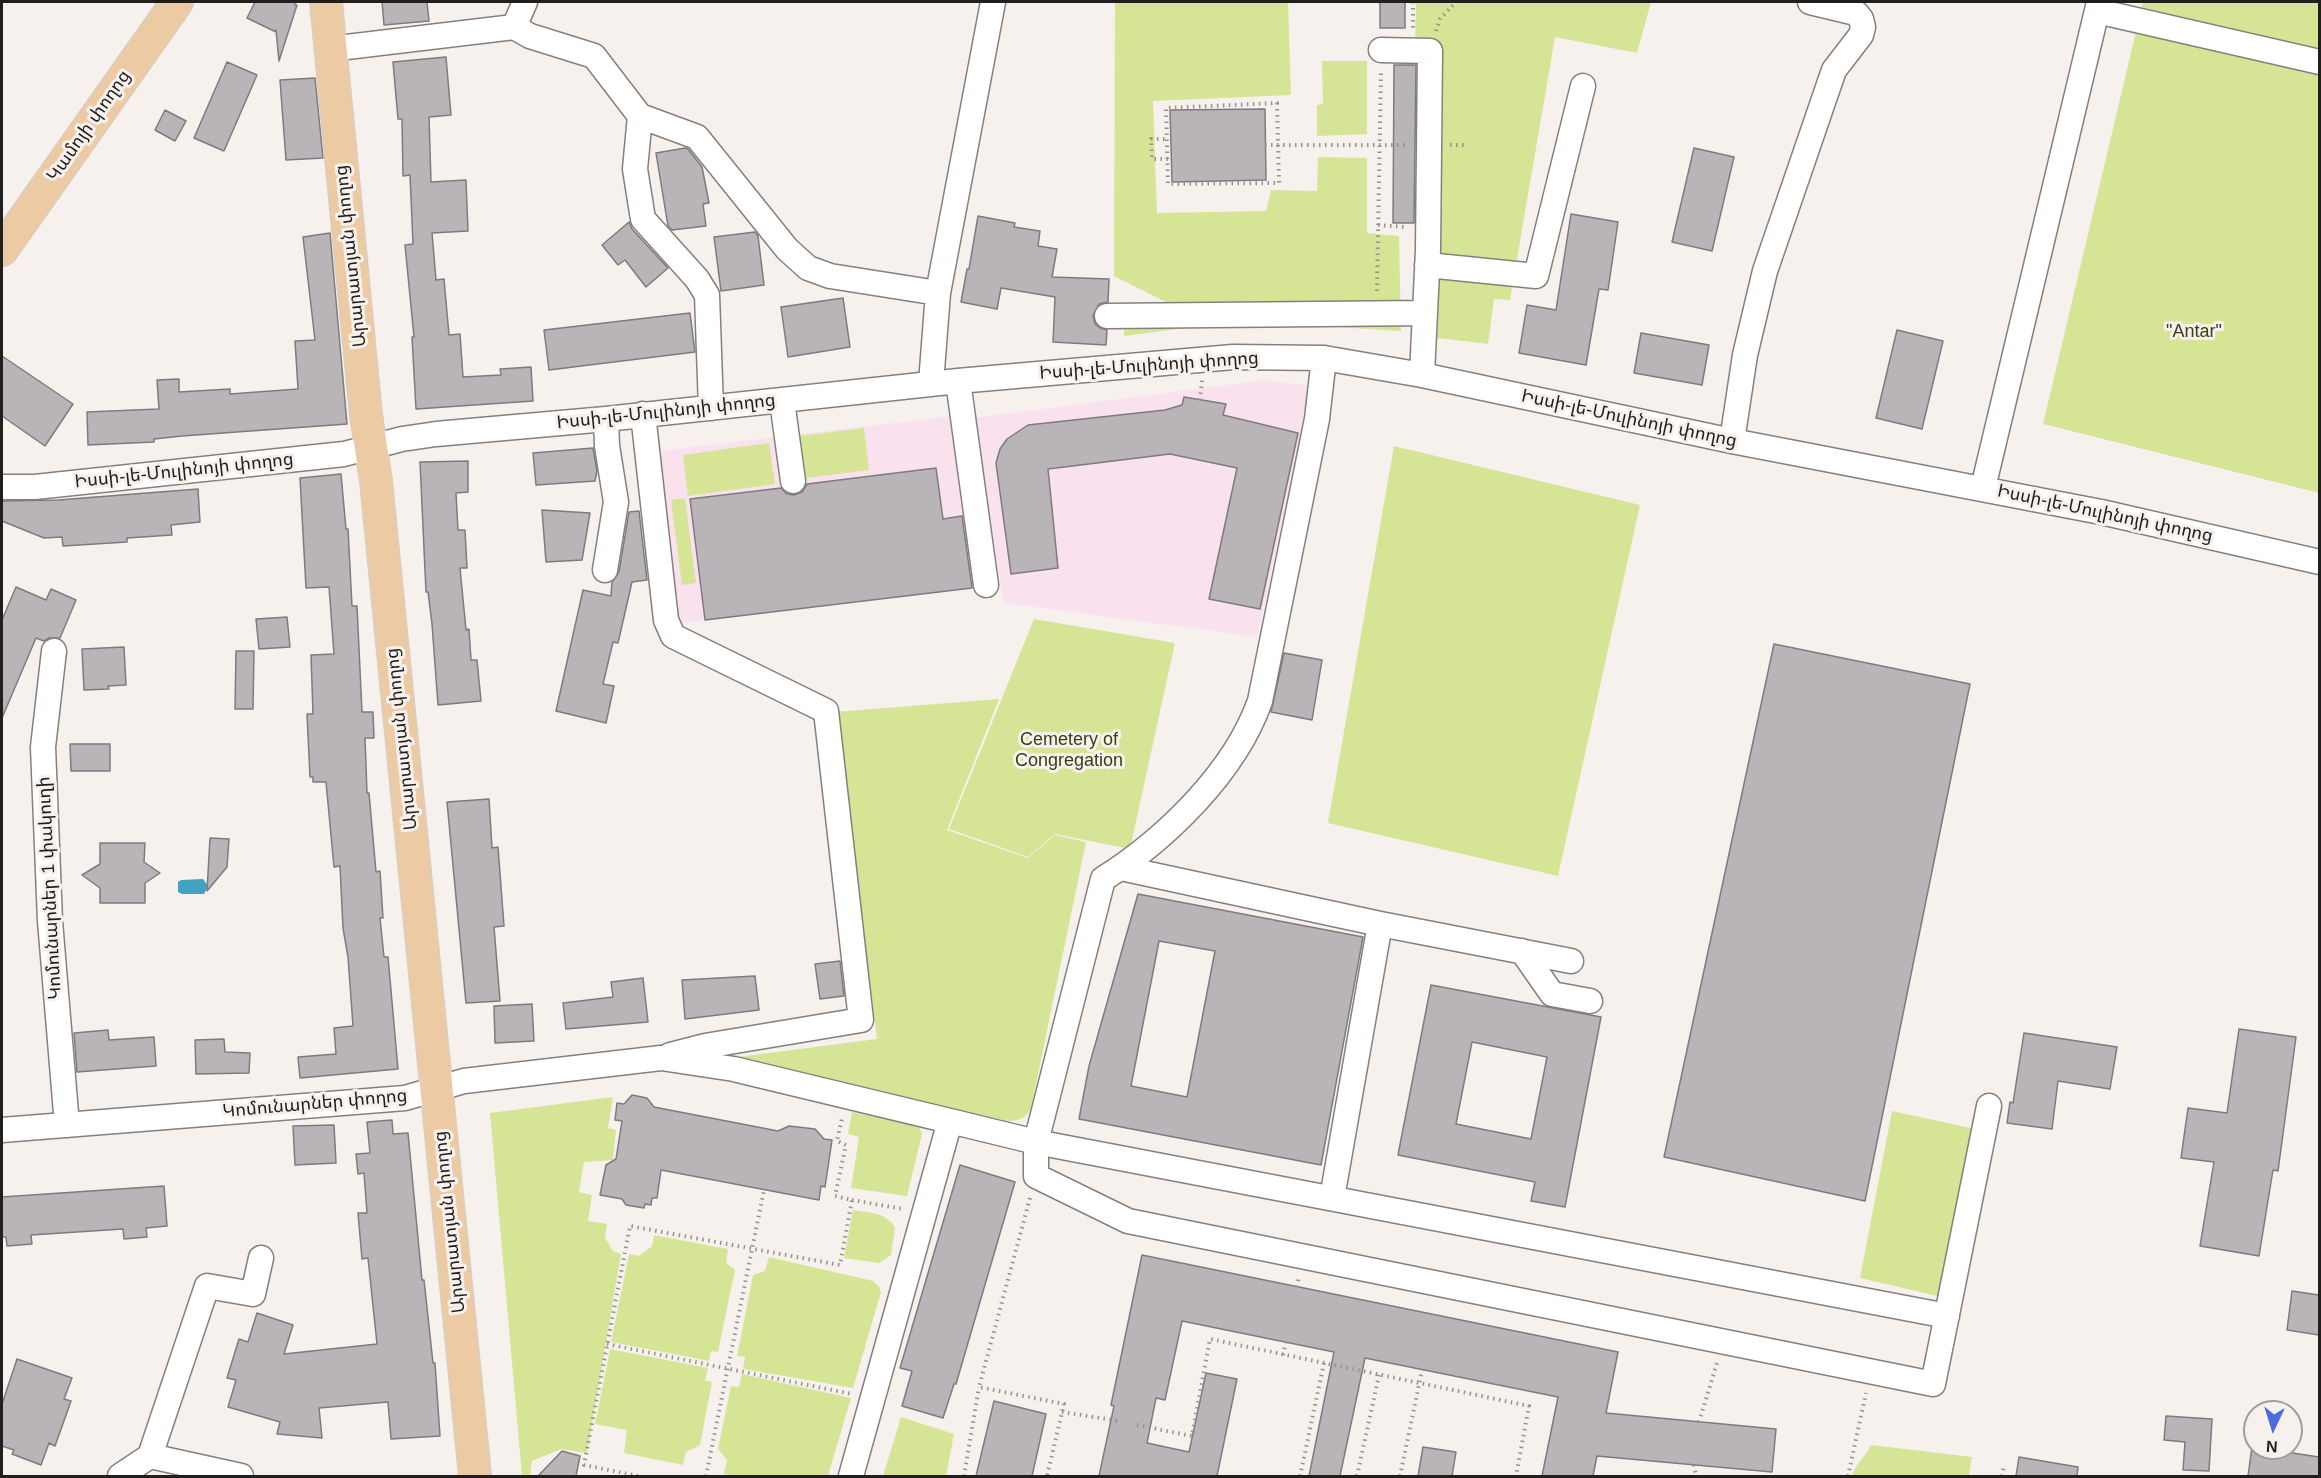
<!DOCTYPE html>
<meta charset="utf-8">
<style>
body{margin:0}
#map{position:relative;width:2321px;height:1478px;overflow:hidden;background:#f7f1ee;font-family:Arial,sans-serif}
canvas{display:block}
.frame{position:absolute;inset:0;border:3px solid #211f1e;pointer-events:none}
.north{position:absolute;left:2243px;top:1400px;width:60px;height:60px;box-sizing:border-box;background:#f7f1ee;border:2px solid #a19d9b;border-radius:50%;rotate:184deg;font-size:16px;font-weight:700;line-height:24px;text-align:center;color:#211f1e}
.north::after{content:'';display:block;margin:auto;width:21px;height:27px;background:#4c6bdf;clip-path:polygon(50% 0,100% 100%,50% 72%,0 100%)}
</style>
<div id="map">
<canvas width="2321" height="1478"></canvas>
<div class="frame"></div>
<div class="north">N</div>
</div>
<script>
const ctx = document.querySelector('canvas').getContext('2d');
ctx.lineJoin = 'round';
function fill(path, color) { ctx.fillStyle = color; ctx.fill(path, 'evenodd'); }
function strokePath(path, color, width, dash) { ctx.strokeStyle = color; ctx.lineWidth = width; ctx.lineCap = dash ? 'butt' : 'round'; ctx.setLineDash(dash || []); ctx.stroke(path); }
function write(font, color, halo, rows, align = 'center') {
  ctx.font = font + ' Arial,"Noto Sans Armenian",sans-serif'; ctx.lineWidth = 6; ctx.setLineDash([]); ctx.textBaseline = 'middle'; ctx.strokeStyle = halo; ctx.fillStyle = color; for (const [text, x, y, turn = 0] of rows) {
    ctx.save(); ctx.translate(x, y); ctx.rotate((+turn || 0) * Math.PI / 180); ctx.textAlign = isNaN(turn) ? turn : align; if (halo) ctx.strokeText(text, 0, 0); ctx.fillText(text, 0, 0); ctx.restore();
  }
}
const education = new Path2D(`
 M 1264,380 L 1312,386 L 1257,637 L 1004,603 L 973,418 Z
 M 953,416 L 974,588 L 655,626 L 634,454 Z`);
const green = new Path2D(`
 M 1115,2 L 1288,2 L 1291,95 L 1153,101 L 1157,213 L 1266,211 L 1271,190 L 1317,191 L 1318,157 L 1367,158 L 1367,233 L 1399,236 L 1401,331 L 1238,321 L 1124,336 L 1125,310 L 1168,303 L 1114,276 Z
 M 1416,2 L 1651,2 L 1637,53 L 1555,37 L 1510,300 L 1494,299 L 1488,344 L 1430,337 L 1432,49 L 1415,48 Z
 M 2143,2 L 2319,2 L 2319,493 L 2043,424 Z
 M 1322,61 L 1367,61 L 1367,134 L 1317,136 L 1317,105 L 1323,104 Z
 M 864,428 L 869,470 L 806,478 L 800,436 Z
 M 769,443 L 775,484 L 688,496 L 683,455 Z
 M 1394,446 L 1640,505 L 1558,876 L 1328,823 Z
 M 685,498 L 696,583 L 682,585 L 671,500 Z
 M 1034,619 L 1175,643 L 1130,849 L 1055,834 L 1028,857 L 949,829 Z
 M 999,699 L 947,830 L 1028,858 L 1055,835 L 1086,842 L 1031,1108 C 1025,1119 1019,1121 1007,1121 L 730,1058 L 877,1039 L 834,712 Z
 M 613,1097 L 608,1128 L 616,1130 L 613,1160 L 584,1162 L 579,1192 L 592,1195 L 588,1221 L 607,1224 L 605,1238 L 613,1251 L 621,1254 L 587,1453 L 561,1449 L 532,1461 L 530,1476 L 522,1476 L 490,1113 Z
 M 1892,1111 L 1975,1129 L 1942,1297 L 1860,1278 Z
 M 852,1112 L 918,1125 L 922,1134 L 907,1196 L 851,1188 L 859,1137 L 848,1134 Z
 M 853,1210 C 870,1213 885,1212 895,1227 L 891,1255 L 879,1263 L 844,1258 Z
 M 654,1235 L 728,1249 L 726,1263 L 735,1270 L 718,1352 L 711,1351 L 709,1361 L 611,1342 L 629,1254 L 639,1256 L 652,1246 Z
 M 769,1257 L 873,1281 L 879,1286 L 881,1292 L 853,1388 L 743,1369 L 745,1357 L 737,1356 L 753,1275 L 765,1271 Z
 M 610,1349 L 708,1368 L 705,1381 L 712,1382 L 700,1445 L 686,1452 L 683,1465 L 624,1453 L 627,1430 L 595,1424 Z
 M 742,1374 L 851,1398 L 828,1476 L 738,1476 L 724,1474 L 727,1460 L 718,1449 L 731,1386 L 739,1387 Z
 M 901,1417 L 954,1434 L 946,1476 L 883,1476 Z
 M 1871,1445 L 1972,1457 L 1969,1476 L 1852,1476 C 1855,1464 1866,1457 1871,1445 Z`);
const water = new Path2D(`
 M 203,879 L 208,886 L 204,894 L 182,894 L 178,892 L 178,882 L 181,880 Z`);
const building = new Path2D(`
 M 255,2 L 295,2 L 295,5 L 297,5 L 279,61 L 276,30 L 276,32 L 247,18 Z
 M 382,2 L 427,2 L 429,21 L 384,25 Z
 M 1380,2 L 1405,2 L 1405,28 L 1380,28 Z
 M 446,57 L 451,115 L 429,117 L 431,182 L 466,180 L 468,231 L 432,233 L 436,280 L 444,279 L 449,335 L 460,334 L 463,377 L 501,375 L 500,369 L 531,367 L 533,401 L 416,409 L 412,337 L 414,337 L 405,245 L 413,244 L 410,175 L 403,176 L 402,119 L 398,119 L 393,62 Z
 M 227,62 L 257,75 L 224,151 L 194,138 Z
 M 1394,65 L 1416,65 L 1414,223 L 1393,223 Z
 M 315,78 L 323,158 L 286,160 L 280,80 Z
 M 1265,109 L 1266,180 L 1172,182 L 1170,110 Z
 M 165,110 L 186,121 L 175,141 L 155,130 Z
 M 685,148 L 688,149 L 702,167 L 709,203 L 703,204 L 706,226 L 672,230 L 668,226 L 656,153 Z
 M 1694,148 L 1734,157 L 1712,251 L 1672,242 Z
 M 1571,214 L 1618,222 L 1608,290 L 1599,289 L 1586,365 L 1519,353 L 1527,305 L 1556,310 Z
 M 978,216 L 1015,223 L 1014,227 L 1040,231 L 1038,246 L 1057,249 L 1052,277 L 1109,279 L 1108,302 L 1099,304 L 1093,316 L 1095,324 L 1100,328 L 1107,330 L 1106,345 L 1053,342 L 1055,297 L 1001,288 L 997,309 L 961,302 L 967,269 L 969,269 Z
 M 629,222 L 632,229 L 668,268 L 646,287 L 625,260 L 618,265 L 602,245 Z
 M 755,232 L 758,236 L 764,285 L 721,291 L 714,237 Z
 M 330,233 L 347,424 L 182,436 L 154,439 L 154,442 L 88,445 L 87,412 L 159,409 L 157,380 L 179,379 L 179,392 L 230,389 L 230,394 L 298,389 L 295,341 L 315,340 L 303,237 Z
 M 843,298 L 850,347 L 788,357 L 781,307 Z
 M 690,313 L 695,352 L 549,370 L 544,330 Z
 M 1897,330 L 1943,341 L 1922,429 L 1876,418 Z
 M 1641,333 L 1709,345 L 1702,385 L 1634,373 Z
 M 2,356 L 73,404 L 45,446 L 2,416 Z
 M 1184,397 L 1226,404 L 1223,415 L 1298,433 L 1260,609 L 1209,599 L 1237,468 L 1170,454 L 1048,469 L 1058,568 L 1011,574 L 996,463 L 1000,449 L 1007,439 L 1028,425 L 1165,410 L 1182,405 Z
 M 593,448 L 597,471 L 595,481 L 536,485 L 533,453 Z
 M 468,461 L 468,492 L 456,493 L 458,530 L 465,530 L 467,568 L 460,568 L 466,630 L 469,629 L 471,660 L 477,660 L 481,701 L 438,705 L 432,624 L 428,592 L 426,592 L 420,462 Z
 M 936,468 L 943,519 L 962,516 L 972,588 L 705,620 L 690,499 L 781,488 L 787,494 L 794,495 L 802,492 L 807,484 Z
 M 341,474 L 346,529 L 348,529 L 352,606 L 357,606 L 362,712 L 373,712 L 374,738 L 365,738 L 367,793 L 369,793 L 376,872 L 380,871 L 383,918 L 380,918 L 384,957 L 388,957 L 398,1069 L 300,1078 L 298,1057 L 336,1054 L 334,1028 L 353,1026 L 348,957 L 343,928 L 340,866 L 334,867 L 326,782 L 313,782 L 313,777 L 310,777 L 307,714 L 313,714 L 311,655 L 334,654 L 329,587 L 306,588 L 300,478 Z
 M 198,489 L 200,522 L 171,525 L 172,535 L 127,538 L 127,542 L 63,546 L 62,537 L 44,538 L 2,521 L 2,501 L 58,500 Z
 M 542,510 L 590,513 L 582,560 L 546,562 Z
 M 639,511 L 647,580 L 632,582 L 618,643 L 613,642 L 603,684 L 614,686 L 606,723 L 556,711 L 583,590 L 611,596 L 612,582 L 619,572 L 629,512 Z
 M 16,587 L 46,600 L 51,589 L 76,600 L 60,638 L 49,638 L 44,641 L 36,638 L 2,718 L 2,620 Z
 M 287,617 L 290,647 L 259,649 L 256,619 Z
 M 1774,644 L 1970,684 L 1865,1201 L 1664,1157 Z
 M 124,647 L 126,685 L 108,686 L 109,689 L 84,690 L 82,649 Z
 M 236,651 L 254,651 L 253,709 L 235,709 Z
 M 1284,653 L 1322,660 L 1312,720 L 1271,712 Z
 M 70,744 L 110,744 L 110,771 L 71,771 Z
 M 489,799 L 492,848 L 498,847 L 504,926 L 494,927 L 500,1001 L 466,1003 L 447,802 Z
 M 210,838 L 229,839 L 227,867 L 207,891 Z
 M 100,843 L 145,843 L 144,862 L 160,873 L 145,883 L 145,903 L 100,903 L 100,888 L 82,875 L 100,864 Z
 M 1138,894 L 1363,937 L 1321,1165 L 1079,1119 L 1089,1066 ZM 1159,941 L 1215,951 L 1187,1097 L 1131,1086 Z
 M 840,961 L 844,996 L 820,999 L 815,964 Z
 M 755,976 L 759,1010 L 685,1019 L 682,980 Z
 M 643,978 L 648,1022 L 566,1029 L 563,1003 L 613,997 L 611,982 Z
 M 1431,985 L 1601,1017 L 1565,1207 L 1531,1201 L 1535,1182 L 1398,1155 ZM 1472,1042 L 1547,1057 L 1531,1139 L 1456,1124 Z
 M 532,1004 L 534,1041 L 495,1043 L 494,1006 Z
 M 2239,1029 L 2296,1037 L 2278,1171 L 2273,1170 L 2259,1256 L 2200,1246 L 2214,1162 L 2181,1158 L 2188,1108 L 2227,1113 Z
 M 108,1030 L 109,1040 L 154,1037 L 156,1066 L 77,1072 L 74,1033 Z
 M 2024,1033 L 2117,1047 L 2110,1089 L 2058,1081 L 2052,1129 L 2007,1123 L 2010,1102 L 2013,1103 Z
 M 224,1039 L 225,1052 L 250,1053 L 249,1073 L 196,1074 L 195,1040 Z
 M 632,1095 L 647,1098 L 654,1107 L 778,1131 L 789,1126 L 815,1129 L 824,1139 L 832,1140 L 825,1187 L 821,1186 L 819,1200 L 661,1170 L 657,1198 L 652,1198 L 651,1205 L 645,1204 L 644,1208 L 626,1205 L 622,1199 L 600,1195 L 606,1165 L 616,1159 L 622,1121 L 615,1120 L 617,1103 L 624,1104 Z
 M 392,1120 L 393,1134 L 408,1133 L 422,1280 L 424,1280 L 433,1363 L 435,1363 L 440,1436 L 391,1439 L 388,1402 L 319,1408 L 322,1438 L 277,1434 L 280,1422 L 228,1407 L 236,1380 L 227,1378 L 239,1339 L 248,1342 L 257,1313 L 293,1325 L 284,1354 L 377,1344 L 368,1258 L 362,1259 L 358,1213 L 367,1213 L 364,1173 L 358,1174 L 356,1154 L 370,1153 L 367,1122 Z
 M 334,1125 L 336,1163 L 295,1165 L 293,1126 Z
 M 960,1165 L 1015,1182 L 956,1384 L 954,1384 L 943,1418 L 902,1406 L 912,1371 L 900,1368 Z
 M 164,1186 L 167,1226 L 146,1228 L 147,1237 L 124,1239 L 123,1229 L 31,1235 L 32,1244 L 7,1246 L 6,1237 L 2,1237 L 2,1197 Z
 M 1142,1255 L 1618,1352 L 1606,1413 L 1776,1429 L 1772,1472 L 1597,1456 L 1593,1476 L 1542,1476 L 1558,1397 L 1365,1358 L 1340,1476 L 1309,1476 L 1334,1352 L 1182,1321 L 1165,1400 L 1156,1398 L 1147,1443 L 1189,1452 L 1206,1373 L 1237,1379 L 1217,1476 L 1099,1476 L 1114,1406 L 1111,1405 Z
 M 2292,1291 L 2319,1295 L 2319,1335 L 2287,1330 Z
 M 17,1359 L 72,1378 L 64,1399 L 71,1401 L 55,1446 L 49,1443 L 41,1465 L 12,1454 L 14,1450 L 2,1446 L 2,1404 Z
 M 994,1401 L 1046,1414 L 1032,1476 L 976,1476 Z
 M 2166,1416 L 2212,1419 L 2209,1471 L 2183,1470 L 2185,1442 L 2164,1440 Z
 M 1423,1447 L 1456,1452 L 1452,1476 L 1418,1476 Z
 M 2252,1447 L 2319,1457 L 2319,1476 L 2248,1476 Z
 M 562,1451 L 580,1456 L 576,1476 L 538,1476 Z
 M 2019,1457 L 2078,1467 L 2077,1476 L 2016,1476 Z`);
const path = new Path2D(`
 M 1413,2 L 1413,31
 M 1436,31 L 1440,19 L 1456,2
 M 1277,103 L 1279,183 L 1168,184 L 1166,108 Z
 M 1265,145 L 1407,145
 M 1450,145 L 1468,145
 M 1168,159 L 1152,159 L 1151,139 L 1168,139
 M 1378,225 L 1405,227 L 1405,225
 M 1377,291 L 1381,71
 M 1200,400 L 1202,380
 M 1030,1198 L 979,1387 L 1064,1404 L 1047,1476
 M 852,1200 L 903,1209
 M 1297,1287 L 1299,1276
 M 607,1344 L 852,1394
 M 1283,1355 L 1286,1342
 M 1062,1412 L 1119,1421
 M 1699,1422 L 1717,1363
 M 1137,1425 L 1192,1436 L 1210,1339 L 1529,1406 L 1516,1476
 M 1694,1465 L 1696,1476
 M 638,1476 L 584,1465 L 630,1226 L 840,1265 L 852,1200 L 835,1196 L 846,1145 L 837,1141 L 842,1118
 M 706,1476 L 764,1190
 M 964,1476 L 979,1387
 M 1300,1476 L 1324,1363
 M 1357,1476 L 1379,1375
 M 1400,1476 L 1422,1370
 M 1848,1476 L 1866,1393
 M 2002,1476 L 2004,1465`);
const minor = new Path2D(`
 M 2097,11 L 2320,62
 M 514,27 L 530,36 L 594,56 L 640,116 L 635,169 L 643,219 L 697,279 L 707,295 L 711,408
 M 330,49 L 514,27 L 525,2
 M 1381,50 L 1430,51 L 1428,250 L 1422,375
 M 640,116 L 697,137 L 787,249 L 808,268 L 830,276 L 938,293 L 931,383
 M 1427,265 L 1536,276 L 1583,86
 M 938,293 L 993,2
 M 1107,316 L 1425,313
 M 1324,358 L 1317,419 L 1260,701 C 1235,772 1166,839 1103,879 L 1036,1142 L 1036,1176 L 1128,1221 L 1933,1384 L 1989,1106
 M 958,381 L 986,585
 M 782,401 L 793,481
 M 643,414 L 666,620 L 673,636 L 826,711 L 861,1020 L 705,1046 L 670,1055
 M 1732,441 L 1745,355 L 1765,271 L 1834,70 L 1861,35 L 1863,27 L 1861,19 L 1856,13 L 1810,2
 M 2,487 L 35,487 L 344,454 L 402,439 L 436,434 L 606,419 L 958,381 L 1233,357 L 1324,358 L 1422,375 L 1732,441 L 2101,512 L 2320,562
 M 1983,488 L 2099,2
 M 605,570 L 616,502 L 607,446 L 606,419
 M 54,651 L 43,747 L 50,921 L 67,1125
 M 1121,868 L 1380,924 L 1571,961
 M 1522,951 L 1552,994 L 1590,1001
 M 950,1121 L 1036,1142 L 1947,1316
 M 2,1130 L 405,1098 L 464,1081 L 661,1058 L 734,1069 L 950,1121 L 851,1476
 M 1332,1198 L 1380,924
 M 120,1476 L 150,1456
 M 241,1476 L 150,1456 L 207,1286 L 253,1294 L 261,1258`);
const major = new Path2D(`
 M 326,2 L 366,415 L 376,481 L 475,1476
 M 2,250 L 177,2`);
const streetNames = [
 ["Կամոյի փողոց",89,126,-55],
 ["Արարատյան փողոց",351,256,-96],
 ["Իսսի-լե-Մուլինոյի փողոց",1149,366,-4],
 ["Իսսի-լե-Մուլինոյի փողոց",666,412,-6],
 ["Իսսի-լե-Մուլինոյի փողոց",1629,419,12],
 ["Իսսի-լե-Մուլինոյի փողոց",184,471,-6],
 ["Իսսի-լե-Մուլինոյի փողոց",2105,514,12],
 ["Արարատյան փողոց",402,739,-96],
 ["Կոմունարներ 1 փակուղի",50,888,-93],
 ["Կոմունարներ փողոց",315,1104,-5],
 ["Արարատյան փողոց",450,1222,-96]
];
const parkNames = [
 ["\"Antar\"",2194,332],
 ["Cemetery of",1069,740],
 ["Congregation",1069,761]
];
fill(education, '#f9e1ed');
fill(green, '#d5e595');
fill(water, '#40a3c1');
fill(building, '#b9b4b7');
strokePath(building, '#7f7a7e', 1.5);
strokePath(minor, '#85807d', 27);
strokePath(major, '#cecece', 34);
strokePath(path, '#96928f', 4, [1.5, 4.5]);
strokePath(minor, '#fff', 24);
strokePath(major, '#eccaa4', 32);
write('18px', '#211f1e', '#f7f1ee', streetNames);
write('18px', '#383e15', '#f7f1ee', parkNames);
</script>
